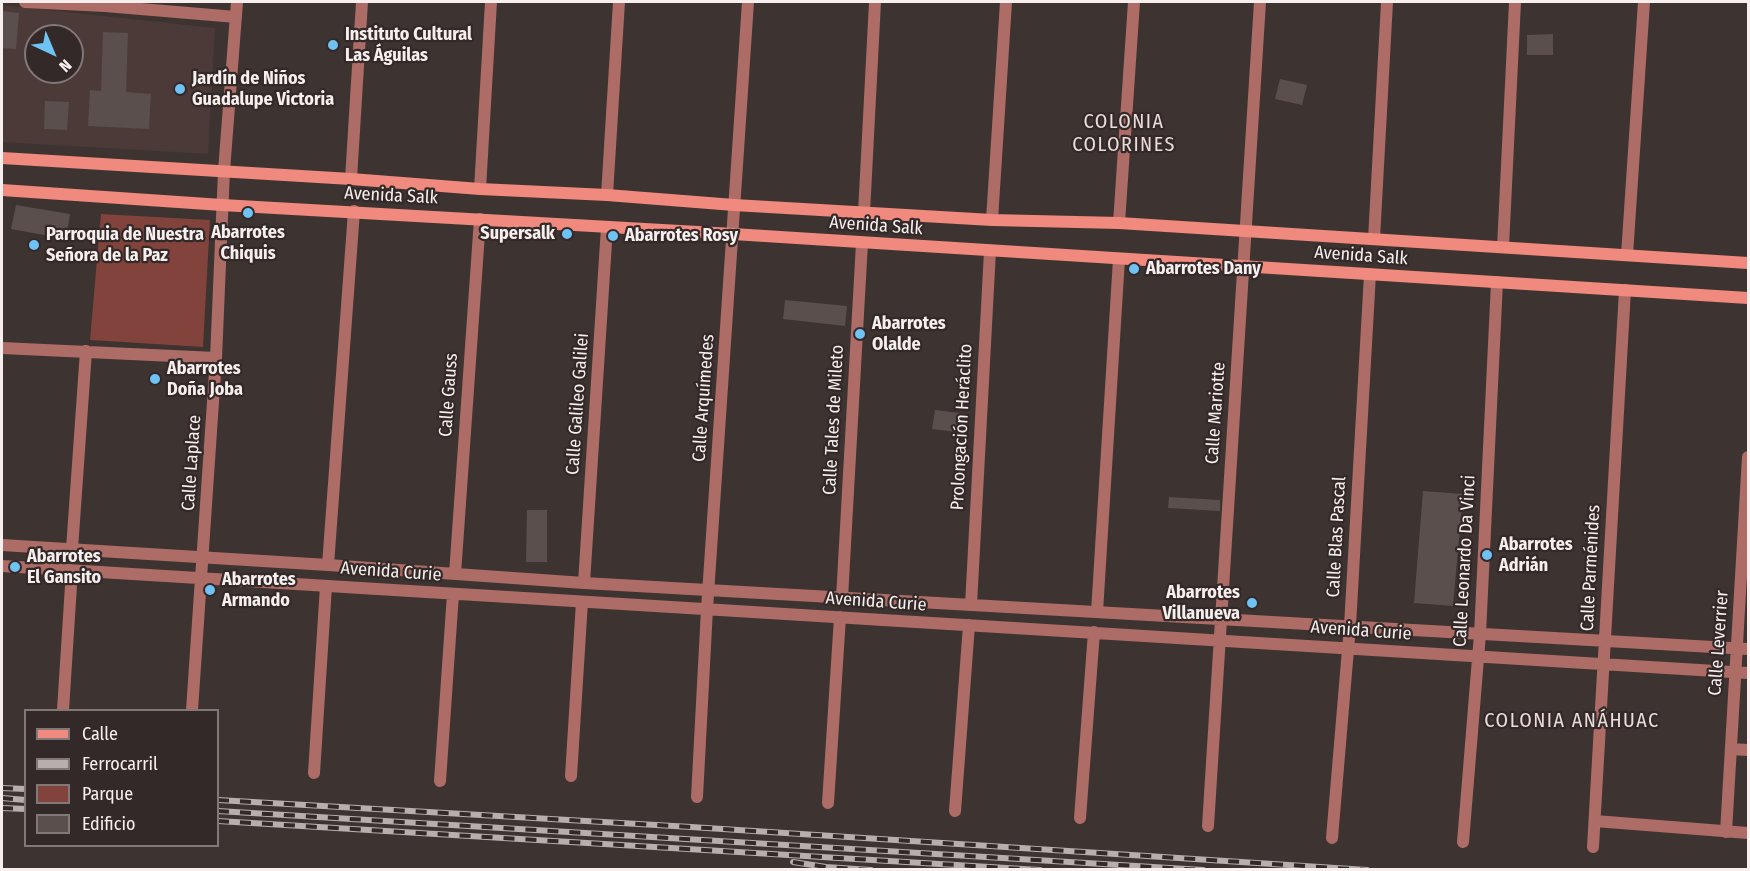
<!DOCTYPE html>
<meta charset="utf-8">
<style>
body{margin:0}
#map{position:relative;width:1750px;height:871px;overflow:hidden;background:#3d3331;font-family:"Fira Sans Condensed",sans-serif}
canvas{display:block}
.frame{position:absolute;inset:0;border:3px solid #f6efee;pointer-events:none}
.legend{position:absolute;left:24px;top:709px;width:195px;height:138px;box-sizing:border-box;background:#332928;border:2px solid #817877;margin:0;padding:8px 10px;list-style:none;font-size:18px;color:#f6efee}
.legend li{display:flex;align-items:center;gap:12px;height:30px}
.legend b{width:30px;border:2px solid #817877}
.north{position:absolute;left:24px;top:24px;width:60px;height:60px;box-sizing:border-box;background:#332928;border:2px solid #817877;border-radius:50%;rotate:136deg;font-size:16px;font-weight:700;line-height:24px;text-align:center;color:#f6efee}
.north::after{content:'';display:block;margin:auto;width:21px;height:27px;background:#6fc2f4;clip-path:polygon(50% 0,100% 100%,50% 72%,0 100%)}
</style>
<div id="map">
<canvas width="1750" height="871"></canvas>
<div class="frame"></div>
<ul class="legend">
<li><b style="height:8px;background:#f0897e"></b>Calle</li>
<li><b style="height:8px;background:#b7afae"></b>Ferrocarril</li>
<li><b style="height:16px;background:#81433c"></b>Parque</li>
<li><b style="height:16px;background:#5a4f4d"></b>Edificio</li>
</ul>
<div class="north">N</div>
</div>
<script>
const ctx = document.querySelector('canvas').getContext('2d');
ctx.lineJoin = 'round';
function fill(path, color) { ctx.fillStyle = color; ctx.fill(path, 'evenodd'); }
function strokePath(path, color, width, dash) { ctx.strokeStyle = color; ctx.lineWidth = width; ctx.lineCap = dash ? 'butt' : 'round'; ctx.setLineDash(dash || []); ctx.stroke(path); }
function write(font, color, halo, rows, align = 'center') {
  ctx.font = font + ' "Fira Sans Condensed",sans-serif'; ctx.lineWidth = 4.5; ctx.setLineDash([]); ctx.textBaseline = 'middle'; ctx.strokeStyle = halo; ctx.fillStyle = color; for (const [text, x, y, turn = 0] of rows) {
    ctx.save(); ctx.translate(x, y); ctx.rotate((+turn || 0) * Math.PI / 180); ctx.textAlign = isNaN(turn) ? turn : align; if (halo) ctx.strokeText(text, 0, 0); ctx.fillText(text, 0, 0); ctx.restore();
  }
}
const built = new Path2D(`
 M 2,5 L 215,28 L 208,154 L 2,142 ZM 36,36 L 72,36 L 72,72 L 36,72 Z`);
const green = new Path2D(`
 M 101,214 L 210,220 L 203,347 L 90,340 Z`);
const building = new Path2D(`
 M 2,11 L 19,13 L 16,49 L 2,48 Z
 M 103,32 L 128,33 L 126,92 L 151,94 L 149,129 L 88,126 L 90,90 L 101,91 Z
 M 1553,34 L 1553,55 L 1527,55 L 1527,35 Z
 M 1280,79 L 1307,85 L 1302,105 L 1275,99 Z
 M 45,101 L 69,102 L 67,130 L 44,129 Z
 M 16,205 L 70,214 L 66,239 L 11,229 Z
 M 785,300 L 847,306 L 845,326 L 783,319 Z
 M 935,410 L 968,414 L 966,433 L 932,429 Z
 M 1423,491 L 1463,494 L 1453,606 L 1414,603 Z
 M 1169,497 L 1220,500 L 1220,511 L 1168,508 Z
 M 527,510 L 547,510 L 547,562 L 526,562 Z`);
const minor = new Path2D(`
 M 25,2 L 105,6 L 236,17
 M 351,179 L 362,2
 M 480,189 L 491,2
 M 607,195 L 619,2
 M 864,213 L 875,2
 M 992,220 L 1006,2
 M 1119,223 L 1134,2
 M 1374,239 L 1387,2
 M 1503,247 L 1515,2
 M 1627,255 L 1644,2
 M 2,348 L 216,358
 M 2,545 L 328,565 L 584,583 L 1748,649
 M 72,549 L 86,351
 M 328,565 L 354,211
 M 2,566 L 1748,673
 M 455,574 L 480,219
 M 584,583 L 607,227
 M 842,598 L 862,243
 M 971,605 L 990,251
 M 1097,612 L 1119,259
 M 63,710 L 72,570
 M 192,710 L 216,358 L 224,171 L 237,2
 M 1731,749 L 1748,750
 M 314,773 L 326,586
 M 571,776 L 582,602
 M 440,781 L 453,594
 M 697,797 L 707,609 L 748,2
 M 828,803 L 840,617
 M 955,811 L 969,625
 M 1080,818 L 1094,632
 M 1595,821 L 1748,833
 M 1208,826 L 1260,2
 M 1726,832 L 1748,457
 M 1332,838 L 1350,626 L 1370,274
 M 1463,842 L 1480,634 L 1497,282
 M 1593,847 L 1625,290`);
const secondary = new Path2D(`
 M 2,158 L 351,179 L 480,189 L 607,195 L 734,205 L 992,220 L 1119,223 L 1748,263
 M 2,190 L 222,205 L 733,234 L 1748,298`);
const rail = new Path2D(`
 M 2,788 L 26,789
 M 2,798 L 26,800
 M 218,800 L 691,827 L 1367,870
 M 2,808 L 26,809
 M 218,811 L 1203,870
 M 218,821 L 1040,870
 M 793,862 L 826,867 L 871,870`);
const markers = [
 [333,45,6,"#6fc2f4"],
 [180,89,6,"#6fc2f4"],
 [248,213,6,"#6fc2f4"],
 [567,234,6,"#6fc2f4"],
 [613,236,6,"#6fc2f4"],
 [34,245,6,"#6fc2f4"],
 [1134,269,6,"#6fc2f4"],
 [860,334,6,"#6fc2f4"],
 [155,379,6,"#6fc2f4"],
 [1487,555,6,"#6fc2f4"],
 [15,567,6,"#6fc2f4"],
 [210,590,6,"#6fc2f4"],
 [1252,603,6,"#6fc2f4"]
];
const poiNames = [
 ["Instituto Cultural",345,35],
 ["Las Águilas",345,56],
 ["Jardín de Niños",192,79],
 ["Guadalupe Victoria",192,100],
 ["Abarrotes",248,233,"center"],
 ["Chiquis",248,254,"center"],
 ["Supersalk",555,234,"right"],
 ["Parroquia de Nuestra",46,235],
 ["Señora de la Paz",46,256],
 ["Abarrotes Rosy",625,236],
 ["Abarrotes Dany",1146,269],
 ["Abarrotes",872,324],
 ["Olalde",872,345],
 ["Abarrotes",167,369],
 ["Doña Joba",167,390],
 ["Abarrotes",1499,545],
 ["Adrián",1499,566],
 ["Abarrotes",27,557],
 ["El Gansito",27,578],
 ["Abarrotes",222,580],
 ["Armando",222,601],
 ["Abarrotes",1240,593,"right"],
 ["Villanueva",1240,614,"right"]
];
const streetNames = [
 ["Avenida Salk",391,196,3],
 ["Avenida Salk",876,226,4],
 ["Avenida Salk",1361,256,4],
 ["Calle Gauss",449,395,-86],
 ["Calle Arquímedes",704,398,-86],
 ["Calle Galileo Galilei",578,404,-86],
 ["Calle Mariotte",1216,413,-86],
 ["Calle Tales de Mileto",834,420,-87],
 ["Prolongación Heráclito",962,427,-87],
 ["Calle Laplace",192,463,-86],
 ["Calle Blas Pascal",1337,537,-87],
 ["Calle Leonardo Da Vinci",1465,561,-87],
 ["Calle Parménides",1591,568,-87],
 ["Avenida Curie",391,572,4],
 ["Avenida Curie",876,602,4],
 ["Avenida Curie",1361,631,4],
 ["Calle Leverrier",1719,643,-86]
];
const neighbourhoodNames = [
 ["COLONIA",1124,122],
 ["COLORINES",1124,145],
 ["COLONIA ANÁHUAC",1572,721]
];
fill(built, '#4c3a38');
fill(green, '#81433c');
fill(building, '#5a4f4d');
strokePath(minor, '#ad6c65', 12);
strokePath(secondary, '#f0897e', 12);
strokePath(rail, '#b7afae', 6);
strokePath(rail, '#332928', 4, [11]);
for (const [x, y, r, color] of markers) { const dot = new Path2D(); dot.arc(x, y, r, 0, 2 * Math.PI); ctx.fillStyle = color; ctx.fill(dot); strokePath(dot, '#332928', 2); }
write('bold 18px', '#f6efee', '#332928', poiNames, 'left');
write('18px', '#f6efee', '#332928', streetNames);
ctx.letterSpacing = '1.5px';
write('20px', '#e9dcda', '#332928', neighbourhoodNames);
ctx.letterSpacing = '0px';
</script>
